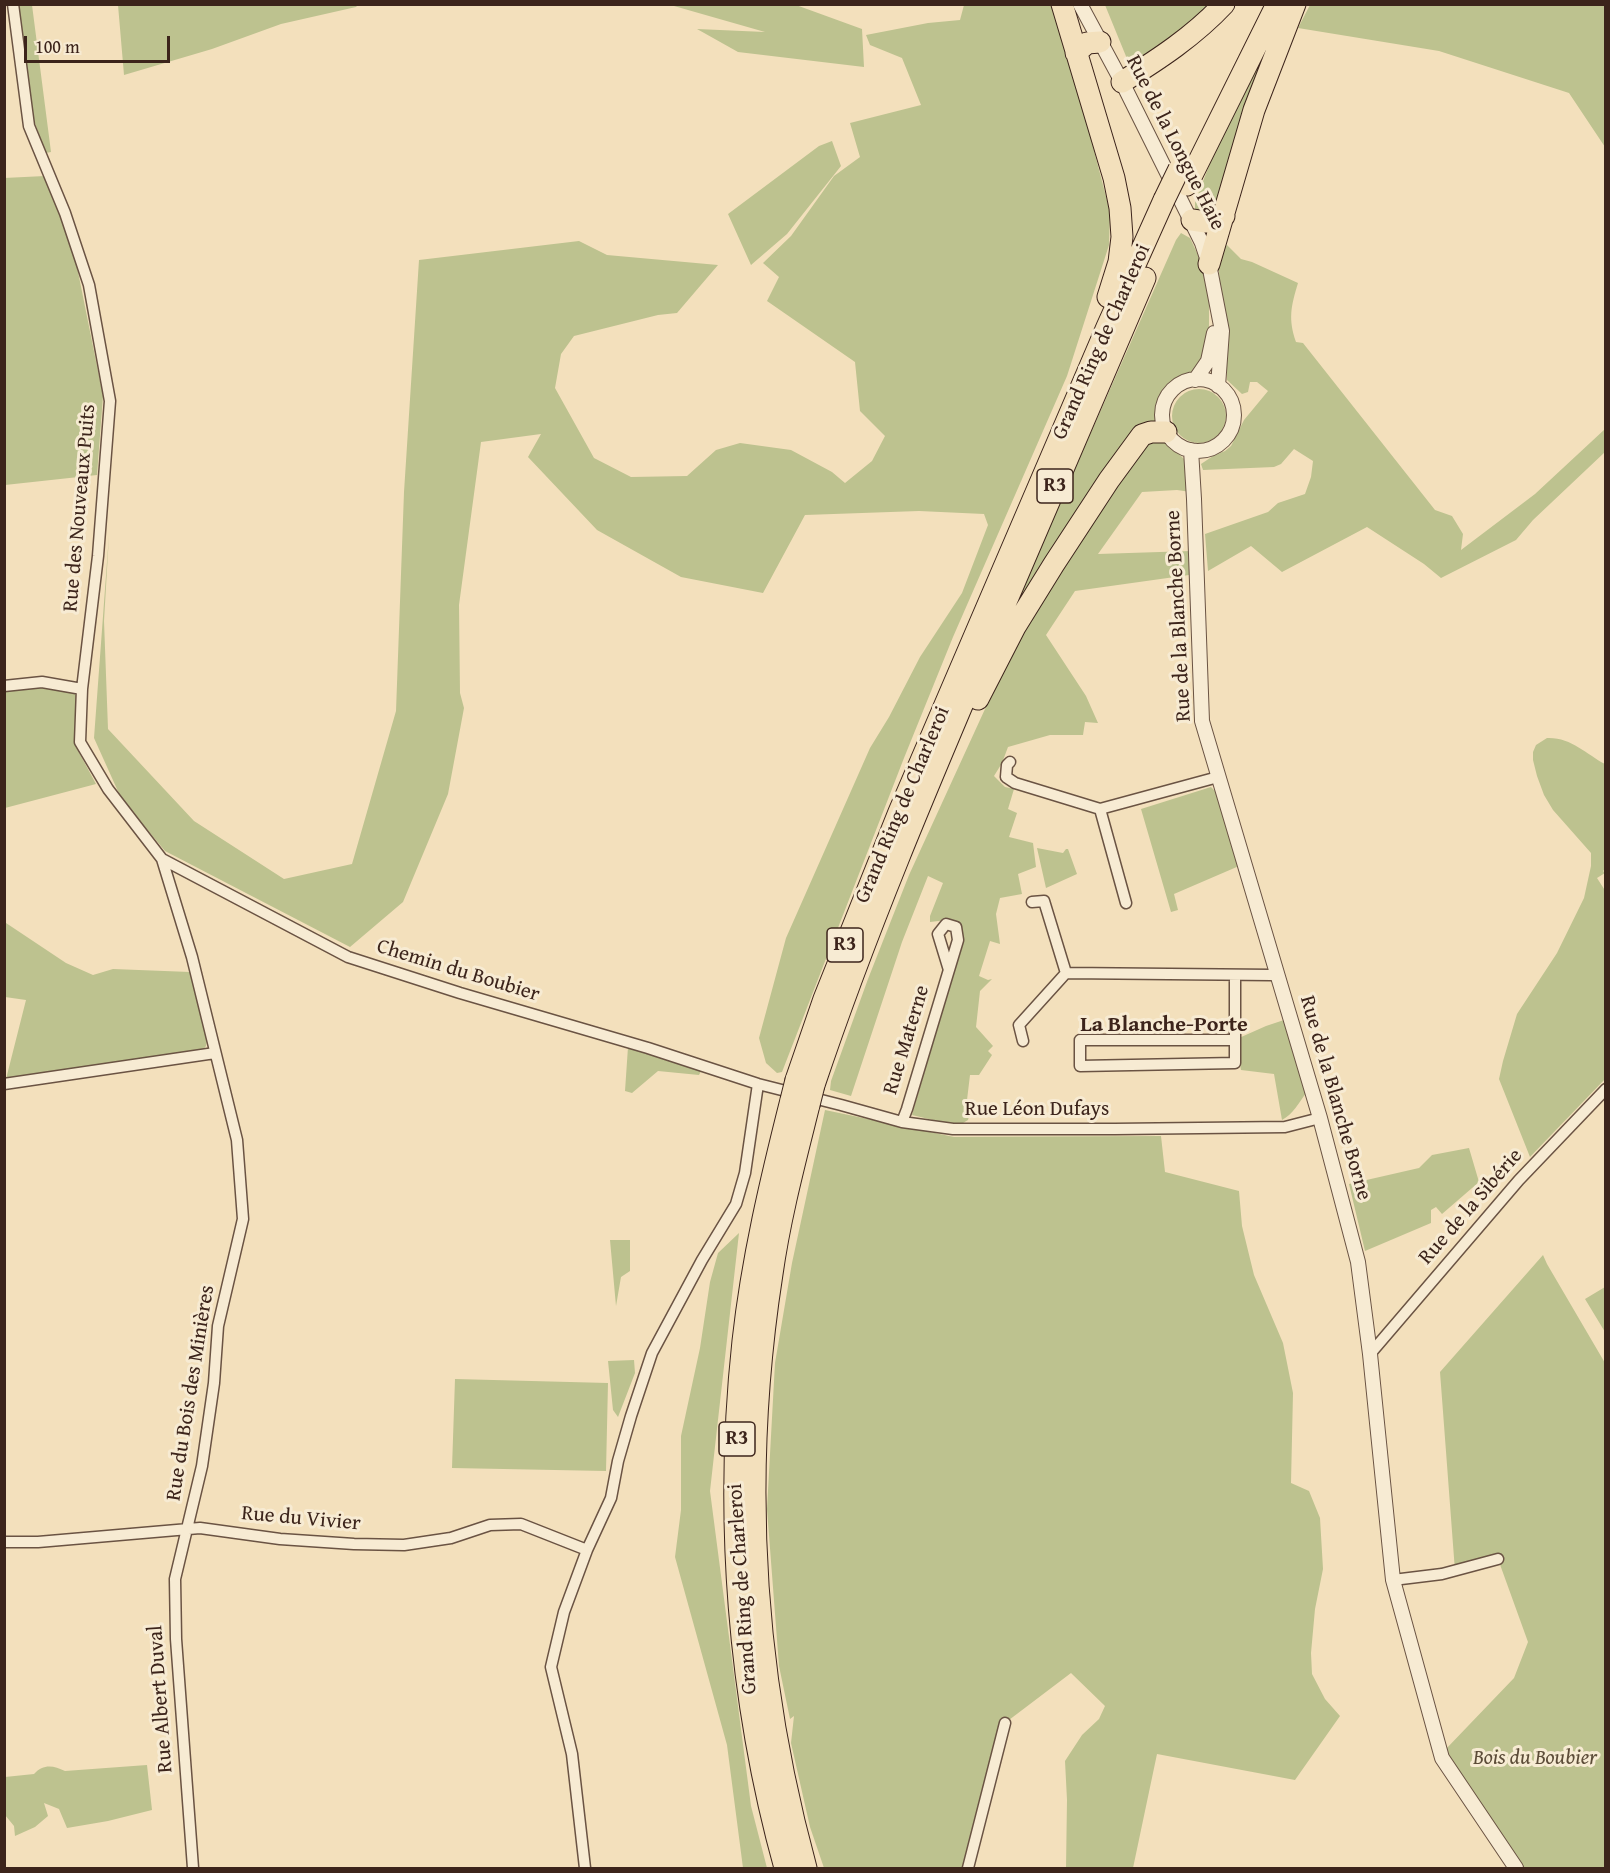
<!DOCTYPE html>
<meta charset="utf-8">
<style>
body{margin:0}
#map{position:relative;width:1610px;height:1873px;overflow:hidden;background:#f3e0bc;font-family:"Gentium Book Plus",serif}
canvas{display:block}
.frame{position:absolute;inset:0;border:6px solid #3c241b;pointer-events:none}
.scale{position:absolute;left:24px;top:36px;width:146px;height:27px;box-sizing:border-box;border:3px solid #3c241b;border-top:0;padding-left:8px;font-size:18px;line-height:21px;white-space:nowrap;color:#3c241b;-webkit-text-stroke:4px #f7ebd3;paint-order:stroke}
</style>
<div id="map">
<canvas width="1610" height="1873"></canvas>
<div class="frame"></div>
<div class="scale">100 m</div>
</div>
<script>
const ctx = document.querySelector('canvas').getContext('2d');
ctx.lineJoin = 'round';
function fill(path, color) { ctx.fillStyle = color; ctx.fill(path, 'evenodd'); }
function strokePath(path, color, width, dash) { ctx.strokeStyle = color; ctx.lineWidth = width; ctx.lineCap = dash ? 'butt' : 'round'; ctx.setLineDash(dash || []); ctx.stroke(path); }
function write(font, color, halo, rows, align = 'center') {
  ctx.font = font + ' "Gentium Book Plus",serif'; ctx.lineWidth = 6; ctx.setLineDash([]); ctx.textBaseline = 'middle'; ctx.strokeStyle = halo; ctx.fillStyle = color; for (const [text, x, y, turn = 0] of rows) {
    ctx.save(); ctx.translate(x, y); ctx.rotate((+turn || 0) * Math.PI / 180); ctx.textAlign = isNaN(turn) ? turn : align; if (halo) ctx.strokeText(text, 0, 0); ctx.fillText(text, 0, 0); ctx.restore();
  }
}
const green = new Path2D(`
 M 17,5 L 32,5 L 51,152 L 46,153 L 30,110 Z
 M 118,5 L 118,4 L 358,5 L 356,7 L 281,24 L 212,49 L 124,75 Z
 M 651,5 L 796,5 L 862,29 L 864,67 L 738,52 L 697,29 L 765,32 L 674,6 Z
 M 964,5 L 1054,5 L 1070,58 L 1110,212 L 1109,245 L 1067,376 L 953,637 L 904,758 L 782,1072 L 777,1073 L 766,1063 L 759,1038 L 786,938 L 870,748 L 889,717 L 920,657 L 962,593 L 988,525 L 984,514 L 919,511 L 805,515 L 763,593 L 681,577 L 597,530 L 528,457 L 541,434 L 481,442 L 459,605 L 460,693 L 464,708 L 448,794 L 403,902 L 350,947 L 165,851 L 121,798 L 94,738 L 109,535 L 104,621 L 108,729 L 194,821 L 284,879 L 352,864 L 396,711 L 404,492 L 419,260 L 579,241 L 607,255 L 718,265 L 677,313 L 658,315 L 574,336 L 561,354 L 555,388 L 594,458 L 631,477 L 687,476 L 716,450 L 740,443 L 791,450 L 832,472 L 845,483 L 872,461 L 885,436 L 860,411 L 855,362 L 767,301 L 779,277 L 763,263 L 791,236 L 834,176 L 860,157 L 850,123 L 921,105 L 902,58 L 870,45 L 866,35 L 928,23 L 960,20 Z
 M 1105,5 L 1214,5 L 1179,43 L 1130,66 Z
 M 1310,5 L 1605,5 L 1605,147 L 1569,93 L 1439,51 L 1298,28 Z
 M 1286,13 L 1220,209 L 1210,216 L 1195,210 L 1195,202 L 1212,158 L 1267,42 Z
 M 832,141 L 841,166 L 787,234 L 751,265 L 728,214 L 819,146 Z
 M 45,176 L 71,237 L 103,396 L 97,475 L 5,485 L 4,178 Z
 M 1181,233 L 1190,238 L 1198,255 L 1209,288 L 1209,338 L 1200,369 C 1169,380 1159,390 1157,424 L 1018,615 L 1013,609 L 1176,240 Z
 M 1227,245 L 1241,259 L 1252,262 L 1298,283 C 1291,306 1288,319 1296,342 L 1303,343 L 1435,510 L 1452,516 L 1463,534 L 1461,550 L 1535,494 L 1605,429 L 1605,452 L 1533,520 L 1516,540 L 1441,578 L 1424,564 L 1367,527 L 1282,572 L 1251,546 L 1208,571 L 1205,534 L 1268,512 L 1278,503 L 1305,494 L 1311,477 L 1313,461 L 1294,449 L 1281,464 L 1274,467 L 1203,470 L 1201,464 L 1213,456 L 1225,451 L 1231,446 L 1244,420 L 1268,391 L 1257,382 L 1250,382 L 1248,392 L 1242,394 L 1227,380 L 1227,368 L 1218,260 L 1219,251 Z
 M1172 416a27 27 0 1 1 54 0a27 27 0 1 1-54 0Z
 M 1149,439 L 1165,440 L 1185,460 L 1191,492 L 1177,490 L 1142,492 L 1098,554 L 1191,551 L 1189,575 L 1075,591 L 1046,635 L 1086,696 L 1098,723 L 1085,722 L 1083,735 L 1050,735 L 1008,747 L 1002,763 L 994,776 L 1005,787 L 1014,789 L 1008,809 L 1017,813 L 1009,837 L 1033,843 L 1036,867 L 1018,874 L 1022,894 L 1000,898 L 996,914 L 1000,944 L 990,941 L 979,976 L 988,980 L 992,979 L 980,991 L 976,1027 L 993,1046 L 988,1051 L 992,1055 L 979,1075 L 970,1075 L 967,1100 L 970,1113 L 968,1120 L 958,1126 L 912,1115 L 962,941 L 947,920 L 930,922 L 930,916 L 943,883 L 928,876 L 902,942 L 851,1096 L 830,1090 L 831,1081 L 868,979 L 909,875 L 1007,661 L 1065,565 Z
 M 44,684 L 77,692 L 75,745 L 96,784 L 5,808 L 5,689 Z
 M 1547,738 C 1571,737 1586,754 1605,764 L 1605,869 L 1603,871 L 1605,873 L 1597,878 L 1606,892 L 1606,1078 L 1530,1157 L 1499,1079 L 1503,1061 L 1517,1014 L 1557,953 L 1584,898 L 1591,866 L 1591,853 L 1553,810 L 1544,795 L 1537,776 L 1533,760 L 1533,752 L 1536,745 Z
 M 1211,787 L 1215,791 L 1239,866 L 1174,894 L 1178,910 L 1171,912 L 1141,809 Z
 M 1037,848 L 1063,853 L 1066,849 L 1068,849 L 1077,874 L 1046,888 Z
 M 6,923 L 66,963 L 93,975 L 113,969 L 190,972 L 207,1040 L 206,1046 L 202,1051 L 5,1083 L 26,1000 L 5,997 Z
 M 1287,1019 L 1306,1093 C 1299,1103 1293,1114 1282,1120 L 1274,1074 L 1241,1070 L 1239,1060 L 1239,1038 L 1266,1026 Z
 M 628,1047 L 702,1069 L 699,1075 L 658,1071 L 632,1093 L 625,1091 Z
 M 825,1110 L 954,1137 L 1161,1136 L 1165,1172 L 1239,1191 L 1242,1226 L 1254,1275 L 1283,1343 L 1293,1393 L 1291,1483 L 1309,1491 L 1320,1518 L 1323,1569 L 1315,1609 L 1311,1653 L 1312,1674 L 1325,1699 L 1340,1716 L 1295,1780 L 1157,1754 L 1133,1868 L 1066,1868 L 1067,1800 L 1065,1761 L 1082,1735 L 1099,1719 L 1105,1706 L 1071,1673 L 1005,1723 L 965,1868 L 824,1868 L 810,1827 L 791,1743 L 794,1716 L 790,1719 L 779,1666 L 767,1509 L 775,1363 L 792,1263 Z
 M 1469,1148 L 1479,1182 L 1442,1214 L 1436,1207 L 1431,1210 L 1431,1223 L 1365,1251 L 1349,1184 L 1419,1168 L 1432,1155 Z
 M 739,1233 L 710,1491 L 751,1806 L 767,1868 L 743,1868 L 727,1745 L 675,1557 L 681,1510 L 681,1436 L 700,1348 L 710,1282 L 718,1253 Z
 M 610,1240 L 630,1240 L 630,1271 L 621,1277 L 616,1306 Z
 M 1543,1255 L 1547,1264 L 1605,1363 L 1605,1868 L 1522,1868 L 1445,1750 L 1514,1678 L 1528,1642 L 1498,1559 L 1455,1571 L 1440,1372 Z
 M 1605,1287 L 1605,1332 L 1585,1299 Z
 M 634,1360 L 635,1373 L 618,1417 L 613,1410 L 608,1361 Z
 M 455,1379 L 608,1383 L 606,1471 L 452,1468 Z
 M 147,1765 L 152,1810 L 108,1821 L 67,1828 L 59,1809 L 44,1803 L 48,1816 L 35,1827 L 15,1836 L 14,1826 L 5,1815 L 5,1777 L 34,1774 C 43,1764 53,1765 65,1771 Z`);
const minor = new Path2D(`
 M 13,4 L 29,126 L 65,213 L 89,285 L 110,401 L 98,556 L 82,689 L 80,742 L 108,789 L 162,859 L 192,957 L 237,1140 L 243,1219 L 218,1326 L 214,1383 L 202,1466 L 175,1579 L 176,1639 L 193,1868
 M 4,686 L 42,682 L 82,689
 M 1010,762 L 1007,765 L 1006,777 L 1015,783 L 1100,809 L 1218,777
 M 1100,809 L 1126,903
 M 162,859 L 348,957 L 460,993 L 648,1048 L 758,1084 L 841,1105 L 902,1122 L 953,1129 L 1115,1129 L 1285,1127 L 1320,1118
 M 1032,902 L 1044,901 L 1066,973
 M 1234,1040 L 1080,1040 L 1080,1066 L 1235,1063 L 1235,975
 M 1023,1041 L 1019,1025 L 1066,973 L 1272,975 L 1278,974
 M 4,1084 L 215,1053
 M 902,1122 L 907,1109 L 958,940 L 956,927 L 946,924 L 938,934 L 949,970
 M 1370,1354 L 1519,1180 L 1606,1089
 M 4,1542 L 38,1542 L 200,1528 L 280,1539 L 354,1544 L 404,1545 L 451,1538 L 490,1525 L 521,1524 L 587,1550
 M 1393,1580 L 1442,1574 L 1498,1559
 M 585,1868 L 572,1754 L 551,1667 L 564,1612 L 587,1550 L 611,1498 L 618,1461 L 631,1416 L 652,1353 L 702,1260 L 736,1204 L 745,1173 L 758,1084
 M 968,1868 L 1005,1723`);
const tertiary = new Path2D(`
 M 1080,4 L 1122,82 L 1202,243 L 1209,264 L 1222,331 L 1218,386
 M1162 415a36 36 0 1 1 72 0a36 36 0 1 1-72 0Z
 M 1195,380 L 1208,361 L 1214,333
 M 1191,450 L 1194,499 L 1202,721 L 1320,1118 L 1358,1262 L 1370,1354 L 1393,1580 L 1442,1758 L 1516,1868`);
const motorway = new Path2D(`
 M 1062,4 L 1114,178 L 1120,208 L 1122,237 L 1119,262 L 1108,297
 M 1076,53 L 1087,43 L 1100,42
 M 1122,82 C 1159,59 1194,36 1224,4
 M 1187,185 L 1277,4
 M 1192,220 L 1206,222 L 1224,216
 M 1209,264 L 1254,110 L 1295,4
 M 978,699 L 1015,627 L 1054,564 L 1109,480 L 1142,435 L 1151,432 L 1166,432
 M 796,1080 L 824,999 L 899,812 L 1107,327 L 1164,200
 M 814,1085 C 865,933 928,785 991,637 C 1042,518 1093,398 1145,278
 M 785,1868 C 738,1699 724,1516 743,1341 C 752,1259 771,1179 791,1100
 M 806,1868 C 753,1674 741,1473 772,1274 C 780,1217 795,1161 809,1105`);
const motorwayBridge = new Path2D(`
 M 1164,200 L 1179,169
 M 791,1100 L 796,1080
 M 809,1105 L 814,1085`);
const shields = [
 [1055,486,36],
 [845,945,36],
 [737,1439,36]
];
const shieldNames = [
 ["R3",1055,486],
 ["R3",845,945],
 ["R3",737,1439]
];
const streetNames = [
 ["Rue de la Longue Haie",1175,143,63],
 ["Grand Ring de Charleroi",1102,342,-66],
 ["Rue des Nouveaux Puits",80,508,-85],
 ["Rue de la Blanche Borne",1179,616,-93],
 ["Grand Ring de Charleroi",903,805,-67],
 ["Chemin du Boubier",458,971,17],
 ["Rue Materne",907,1040,-73],
 ["Rue de la Blanche Borne",1335,1098,74],
 ["Rue Léon Dufays",1037,1110],
 ["Rue de la Sibérie",1471,1207,-49],
 ["Rue du Bois des Minières",191,1393,-81],
 ["Rue du Vivier",301,1519,5],
 ["Grand Ring de Charleroi",743,1589,-94],
 ["Rue Albert Duval",161,1699,-94]
];
const parkNames = [
 ["Bois du Boubier",1535,1759]
];
const neighbourhoodNames = [
 ["La Blanche-Porte",1164,1025]
];
fill(green, '#bdc28f');
strokePath(minor, '#6a5343', 13);
strokePath(tertiary, '#6a5343', 16);
strokePath(motorway, '#3c241b', 23);
strokePath(minor, '#f7ebd3', 10);
strokePath(tertiary, '#f7ebd3', 14);
strokePath(motorway, '#f3e0bc', 21);
strokePath(motorwayBridge, '#3c241b', 23, []);
strokePath(motorwayBridge, '#f3e0bc', 21);
for (const [x, y, w] of shields) { const box = new Path2D(); box.roundRect(x - w / 2, y - 17, w, 34, 4.5); ctx.fillStyle = '#f7ebd3'; ctx.fill(box); strokePath(box, '#3c241b', 1.5); }
write('bold 20px', '#3c241b', null, shieldNames);
write('21px', '#3c241b', '#f7ebd3', streetNames);
write('italic 21px', '#5c4c38', '#f7ebd3', parkNames);
write('bold 22px', '#3c241b', '#f7ebd3', neighbourhoodNames);
</script>
